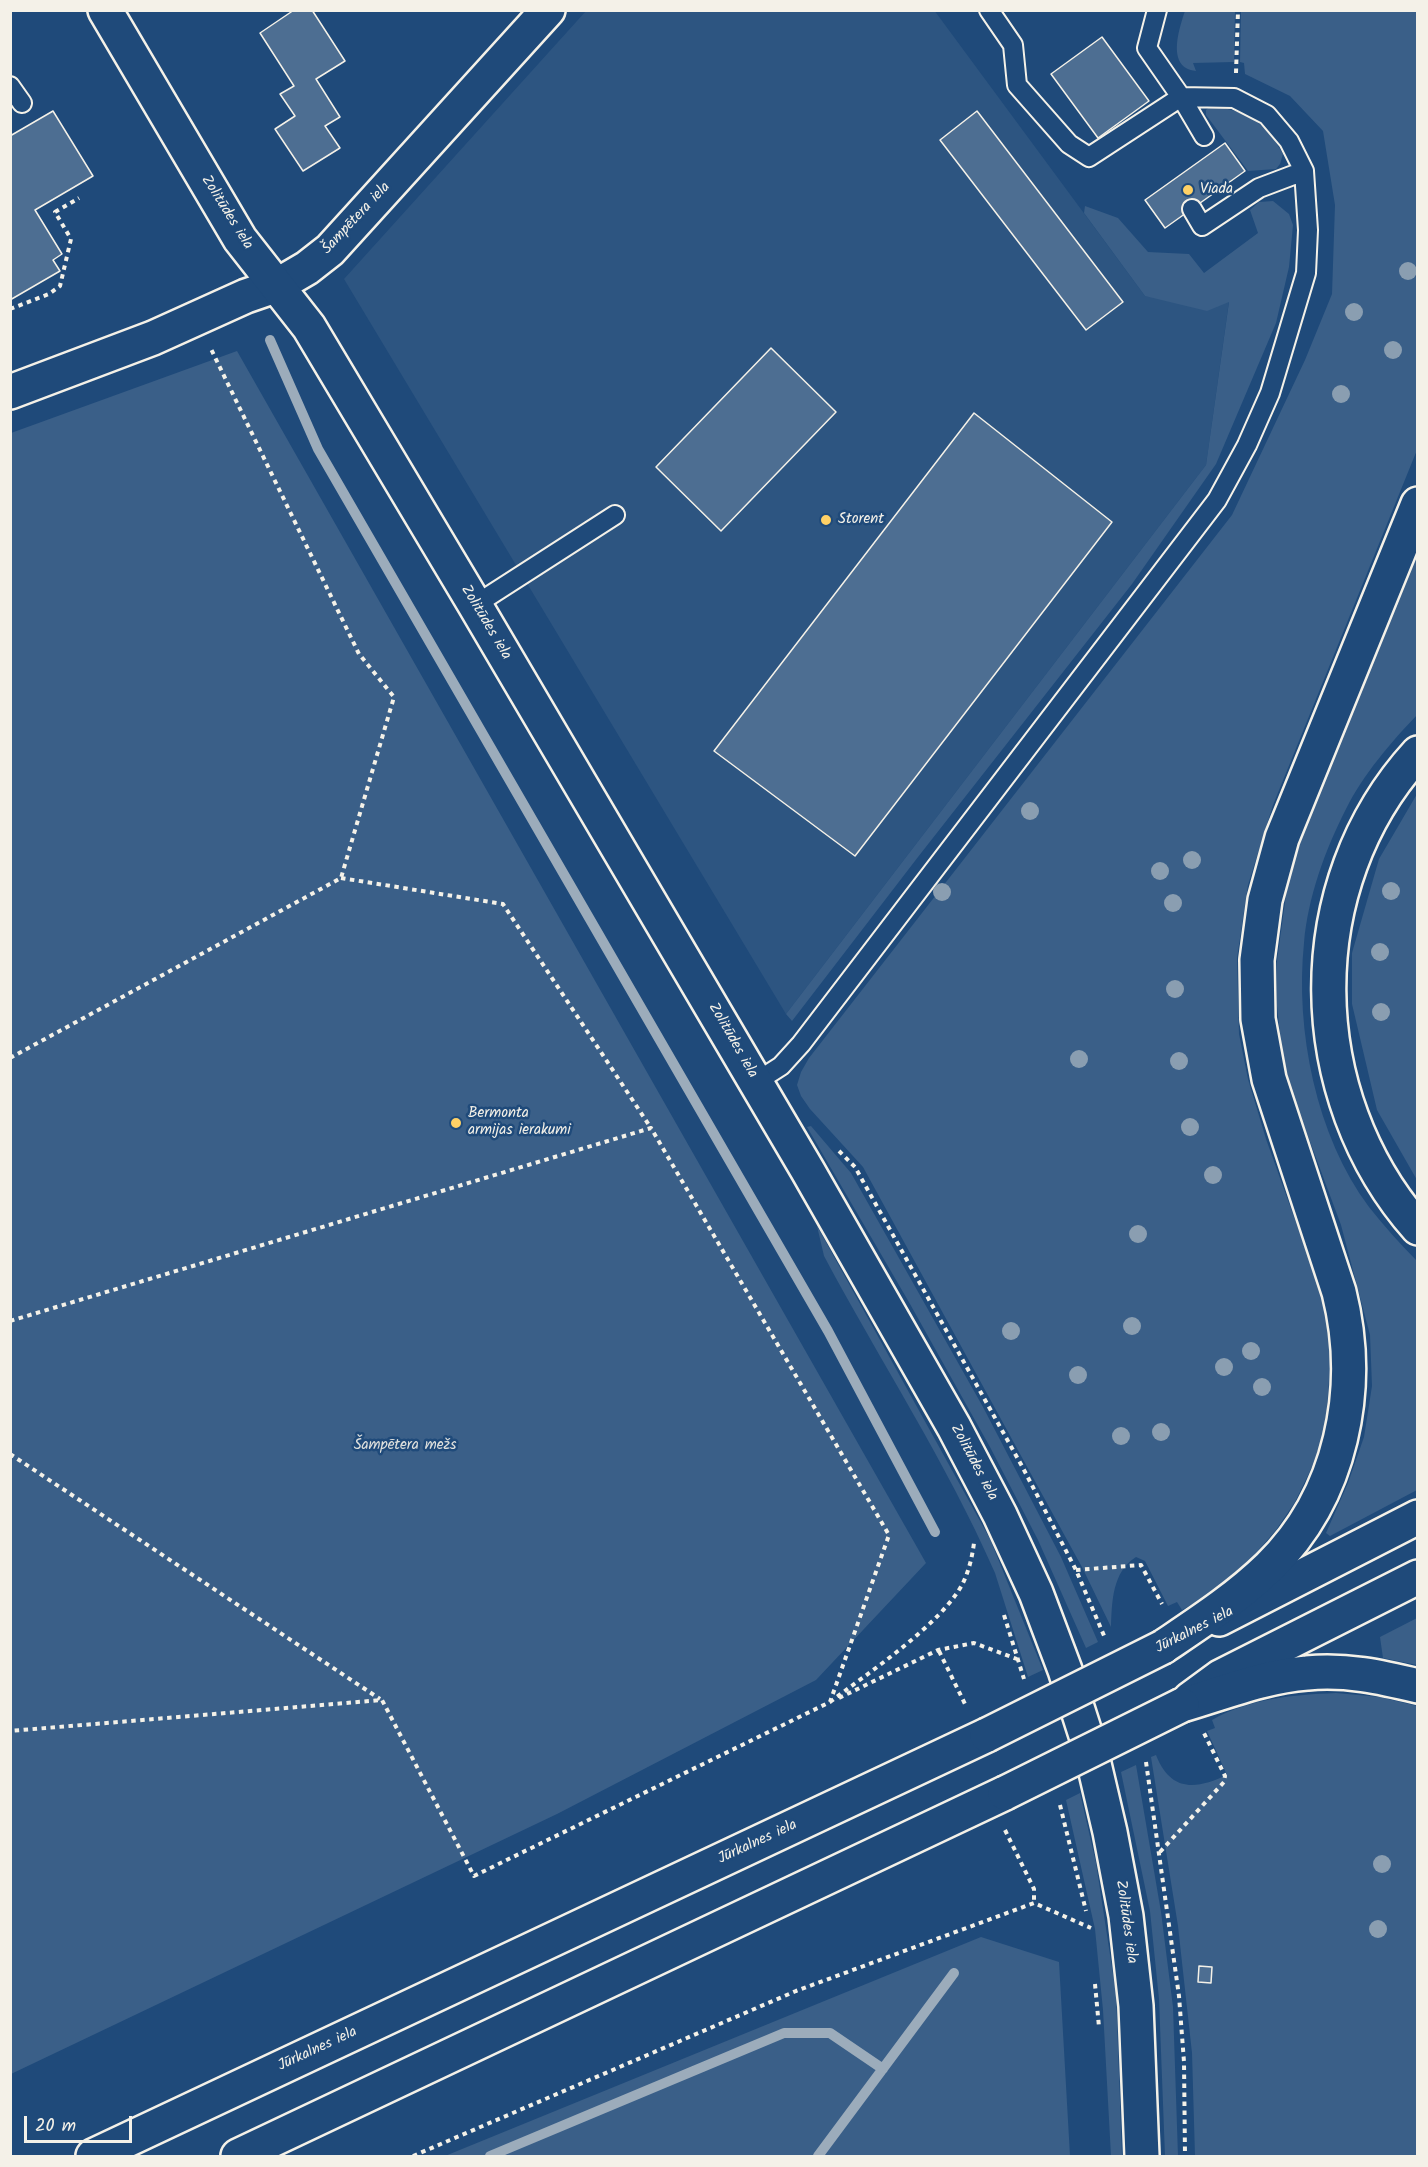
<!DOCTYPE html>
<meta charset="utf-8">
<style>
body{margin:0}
#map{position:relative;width:1428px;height:2167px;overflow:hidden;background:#1f4a7a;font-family:Kalam,sans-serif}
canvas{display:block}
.frame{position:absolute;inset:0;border:12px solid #f4f1e8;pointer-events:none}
.scale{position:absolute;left:24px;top:2116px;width:108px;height:27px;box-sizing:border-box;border:3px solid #f4f1e8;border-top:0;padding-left:8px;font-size:18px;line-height:21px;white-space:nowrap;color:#f4f1e8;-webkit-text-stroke:4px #1f4a7a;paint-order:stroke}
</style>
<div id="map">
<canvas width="1428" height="2167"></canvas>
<div class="frame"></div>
<div class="scale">20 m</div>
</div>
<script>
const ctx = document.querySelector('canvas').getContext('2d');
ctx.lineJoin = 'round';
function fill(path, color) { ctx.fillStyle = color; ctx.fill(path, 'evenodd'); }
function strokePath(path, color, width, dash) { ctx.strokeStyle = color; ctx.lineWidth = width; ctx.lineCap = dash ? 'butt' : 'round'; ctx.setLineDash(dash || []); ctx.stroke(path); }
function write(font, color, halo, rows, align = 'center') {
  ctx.font = font + ' Kalam,sans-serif'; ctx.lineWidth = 5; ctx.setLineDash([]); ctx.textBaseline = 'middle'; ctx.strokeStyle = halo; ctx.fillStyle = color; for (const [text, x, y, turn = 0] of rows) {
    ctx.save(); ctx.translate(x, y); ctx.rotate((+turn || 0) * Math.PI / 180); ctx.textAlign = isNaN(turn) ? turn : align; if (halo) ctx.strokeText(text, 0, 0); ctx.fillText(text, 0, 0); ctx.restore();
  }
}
const built = new Path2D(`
 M 934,10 L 1145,296 L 1229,301 L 1206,465 L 786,1014 L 344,279 L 586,11 Z`);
const green = new Path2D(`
 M 1185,11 L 1235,11 L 1234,62 L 1193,63 L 1196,71 C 1166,68 1179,29 1185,11 Z
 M 1241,11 L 1417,11 L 1417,450 L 1273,805 L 1248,885 L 1237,958 L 1239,1034 L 1248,1079 L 1266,1139 L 1318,1284 L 1328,1320 L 1331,1350 L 1327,1410 L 1322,1440 L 1311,1469 L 1295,1502 L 1276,1530 L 1250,1560 L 1224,1582 L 1205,1597 L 1182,1610 L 1177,1602 L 1168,1606 L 1145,1561 L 1136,1557 C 1112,1572 1112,1602 1111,1627 L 1083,1569 L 863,1167 L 810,1109 L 801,1096 L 797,1085 L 801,1072 L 809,1058 L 1232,515 L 1305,360 L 1332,294 L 1335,205 L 1323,131 L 1290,96 L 1245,74 L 1244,63 L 1240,62 Z
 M 1210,106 C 1246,110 1265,122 1283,154 L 1280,164 L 1276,169 L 1248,171 L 1206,115 L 1206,110 Z
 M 1273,201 L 1289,214 L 1293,225 L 1289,267 L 1276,323 L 1216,464 L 1132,584 L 918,857 L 792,1021 L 786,1014 L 1206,465 L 1229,302 L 1207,311 L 1145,296 L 1084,213 L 1085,206 L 1118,218 L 1148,252 L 1189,254 L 1204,273 L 1258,233 L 1250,210 L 1259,202 Z
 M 237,351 L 926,1563 L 816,1680 L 557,1814 L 11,2074 L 11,433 Z
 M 1417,554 L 1417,715 C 1391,742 1363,775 1346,809 C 1325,850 1308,897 1304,943 C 1295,1030 1316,1136 1369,1207 C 1384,1226 1400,1244 1417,1261 L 1417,1490 L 1330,1536 L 1326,1533 L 1348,1483 L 1364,1437 L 1372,1386 L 1370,1335 L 1341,1225 L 1290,1088 L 1282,1051 L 1277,1006 L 1277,961 L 1288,880 L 1300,844 L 1321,784 Z
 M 1417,794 L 1418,1179 L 1417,1180 L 1377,1110 L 1352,1004 L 1352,953 L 1379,859 Z
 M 811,1126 L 851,1173 L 983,1407 L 1061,1557 L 1098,1642 L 1086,1648 L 1038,1540 L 990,1447 L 910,1304 L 807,1127 Z
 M 817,1226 L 990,1539 L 1043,1670 L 1028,1677 L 995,1573 C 947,1463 880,1361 824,1256 Z
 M 1417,1618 L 1417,1665 L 1383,1658 L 1380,1637 Z
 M 1336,1693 L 1380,1697 L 1417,1706 L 1417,2156 L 1195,2156 L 1192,2053 L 1178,1926 L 1151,1757 L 1156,1755 C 1171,1793 1197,1789 1227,1775 L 1207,1731 L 1215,1728 L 1212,1720 C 1251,1698 1293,1695 1336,1693 Z
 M 1136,1765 L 1161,1912 L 1173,2007 L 1178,2156 L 1165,2156 L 1159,1999 L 1150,1911 L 1121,1772 Z
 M 1080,1793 L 1096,1863 L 1116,1994 L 1122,2156 L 1111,2156 L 1103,2010 L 1095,1929 L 1066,1800 Z
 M 981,1937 L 1059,1962 L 1070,2156 L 445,2156 Z`);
const stream = new Path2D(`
 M 270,340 L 318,449 L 828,1331 L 935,1532
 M 490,2156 L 784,2033 L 830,2033 L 883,2069
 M 818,2156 L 954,1973`);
const building = new Path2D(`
 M 294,10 L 312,10 L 345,61 L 316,79 L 340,117 L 325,126 L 340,148 L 303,171 L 275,129 L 295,116 L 280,94 L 294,86 L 260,33 Z
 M 1102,37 L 1149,101 L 1098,138 L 1051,74 Z
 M 53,111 L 93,176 L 35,210 L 62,254 L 53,260 L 60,271 L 10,300 L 10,136 Z
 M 977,111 L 1123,302 L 1086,330 L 940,140 Z
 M 1225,143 L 1245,171 L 1165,228 L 1145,200 Z
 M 771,348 L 836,412 L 721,531 L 656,467 Z
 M 974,413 L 1112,522 L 855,856 L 714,751 Z
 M 1199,1966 L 1212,1967 L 1211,1983 L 1198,1982 Z`);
const path = new Path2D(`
 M 1236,73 L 1238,10
 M 10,309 L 49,294 L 60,286 L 71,239 L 55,212 L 79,198
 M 341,878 L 503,904 L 651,1128
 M 10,1058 L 341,878 L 394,697 L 359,654 L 211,349
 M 839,1151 L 855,1167 L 1023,1468 L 1076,1570 L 1105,1638
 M 10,1321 L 651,1128 L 889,1535 L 830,1702 L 474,1876 L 382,1700 L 10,1731
 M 10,1454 L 380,1699
 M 1076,1570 L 1141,1565 L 1162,1604
 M 1004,1615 L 1024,1679
 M 939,1651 L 966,1706
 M 839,1698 L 938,1650 L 974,1643 L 1017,1659
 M 830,1702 C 868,1673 942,1624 963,1583 C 969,1570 972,1558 974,1543
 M 1146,1762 L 1179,1996 L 1184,2062 L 1185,2156
 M 1060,1805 L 1086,1911
 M 1005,1830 L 1034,1889 L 1034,1903
 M 1160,1852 L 1224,1782 L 1225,1776 L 1204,1733
 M 1095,1984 L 1099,2027
 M 413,2156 L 796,1991 L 1034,1903 L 1091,1928`);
const service = new Path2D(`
 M 989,10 L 1013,45 L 1017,85 L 1069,144 L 1089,157 L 1181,97 L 1204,136
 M 10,86 L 22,103
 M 1192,209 L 1202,226 L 1259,188 L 1304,171
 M 475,605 L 615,515
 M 756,1082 L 781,1066 L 801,1044 L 1217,500 L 1247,445 L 1270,393 L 1306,273 L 1308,230 L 1304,171 L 1289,141 L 1267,115 L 1234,98 L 1181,97 L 1147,48 L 1157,10`);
const minor = new Path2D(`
 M 10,392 L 153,338 L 246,296 L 278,285 L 307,268 L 330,250 L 548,10`);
const tertiary = new Path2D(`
 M 105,10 L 240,239 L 309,327 L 475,605 L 808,1171 L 954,1427 L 1000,1515 L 1036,1593 L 1065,1670 L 1091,1751 L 1110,1832 L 1126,1916 L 1136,2006 L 1142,2156
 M 1219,1619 L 1418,1517
 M 1190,1699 L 1220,1677 L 1418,1577
 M 93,2156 L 987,1735
 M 238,2156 L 1005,1793`);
const trunk = new Path2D(`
 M 1418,753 C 1297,885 1301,1096 1418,1228
 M 1163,1647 C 1200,1622 1237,1598 1269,1567 C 1342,1496 1363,1388 1339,1292 L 1269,1079 L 1258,1019 L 1257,960 L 1265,900 L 1282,838 L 1418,504
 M 1182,1705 C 1223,1693 1265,1676 1307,1673 C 1345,1669 1381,1677 1418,1686`);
const tertiaryBridge = new Path2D(`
 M 987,1735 L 1163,1647
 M 1005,1793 L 1182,1705`);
const trees = [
 [1408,271],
 [1354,312],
 [1393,350],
 [1341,394],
 [1030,811],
 [1192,860],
 [1160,871],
 [1391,891],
 [942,892],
 [1173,903],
 [1380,952],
 [1175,989],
 [1381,1012],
 [1079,1059],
 [1179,1061],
 [1190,1127],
 [1213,1175],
 [1138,1234],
 [1132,1326],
 [1011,1331],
 [1251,1351],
 [1224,1367],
 [1078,1375],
 [1262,1387],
 [1161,1432],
 [1121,1436],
 [1382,1864],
 [1378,1929]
];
const markers = [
 [1188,190,6,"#ffd166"],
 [826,520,6,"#ffd166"],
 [456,1123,6,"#ffd166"]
];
const poiNames = [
 ["Viada",1200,190],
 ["Storent",838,520],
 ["Bermonta",468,1114],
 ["armijas ierakumi",468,1131]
];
const streetNames = [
 ["Zolitūdes iela",226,213,58],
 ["Šampētera iela",357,219,-47],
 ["Zolitūdes iela",485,623,59],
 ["Zolitūdes iela",732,1041,60],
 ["Zolitūdes iela",973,1463,62],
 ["Jūrkalnes iela",1195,1631,-27],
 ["Jūrkalnes iela",758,1843,-25],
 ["Zolitūdes iela",1125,1922,82],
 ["Jūrkalnes iela",318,2050,-25]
];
const parkNames = [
 ["Šampētera mežs",405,1446]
];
fill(built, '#2d5581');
fill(green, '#3a5f88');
strokePath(stream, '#9cacbb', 10);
fill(building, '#4d6e92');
strokePath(building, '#f4f1e8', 1.5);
strokePath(service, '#f4f1e8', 22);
strokePath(minor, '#f4f1e8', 38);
strokePath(tertiary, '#f4f1e8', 38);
strokePath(trunk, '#f4f1e8', 38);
strokePath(path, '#f4f1e8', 4, [4.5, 4.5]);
strokePath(service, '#1f4a7a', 18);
strokePath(minor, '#1f4a7a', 33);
strokePath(tertiary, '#1f4a7a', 33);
strokePath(trunk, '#1f4a7a', 33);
strokePath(tertiaryBridge, '#f4f1e8', 38, []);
strokePath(tertiaryBridge, '#1f4a7a', 33);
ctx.fillStyle = '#8a9eb1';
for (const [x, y] of trees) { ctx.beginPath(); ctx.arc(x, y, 9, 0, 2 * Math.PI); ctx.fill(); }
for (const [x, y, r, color] of markers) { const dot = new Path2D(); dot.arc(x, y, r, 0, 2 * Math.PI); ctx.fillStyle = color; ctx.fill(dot); strokePath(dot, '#1f4a7a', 2); }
write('15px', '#f4f1e8', '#1f4a7a', poiNames, 'left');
write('15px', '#f4f1e8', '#1f4a7a', streetNames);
write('15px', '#e1e2de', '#1f4a7a', parkNames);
</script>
